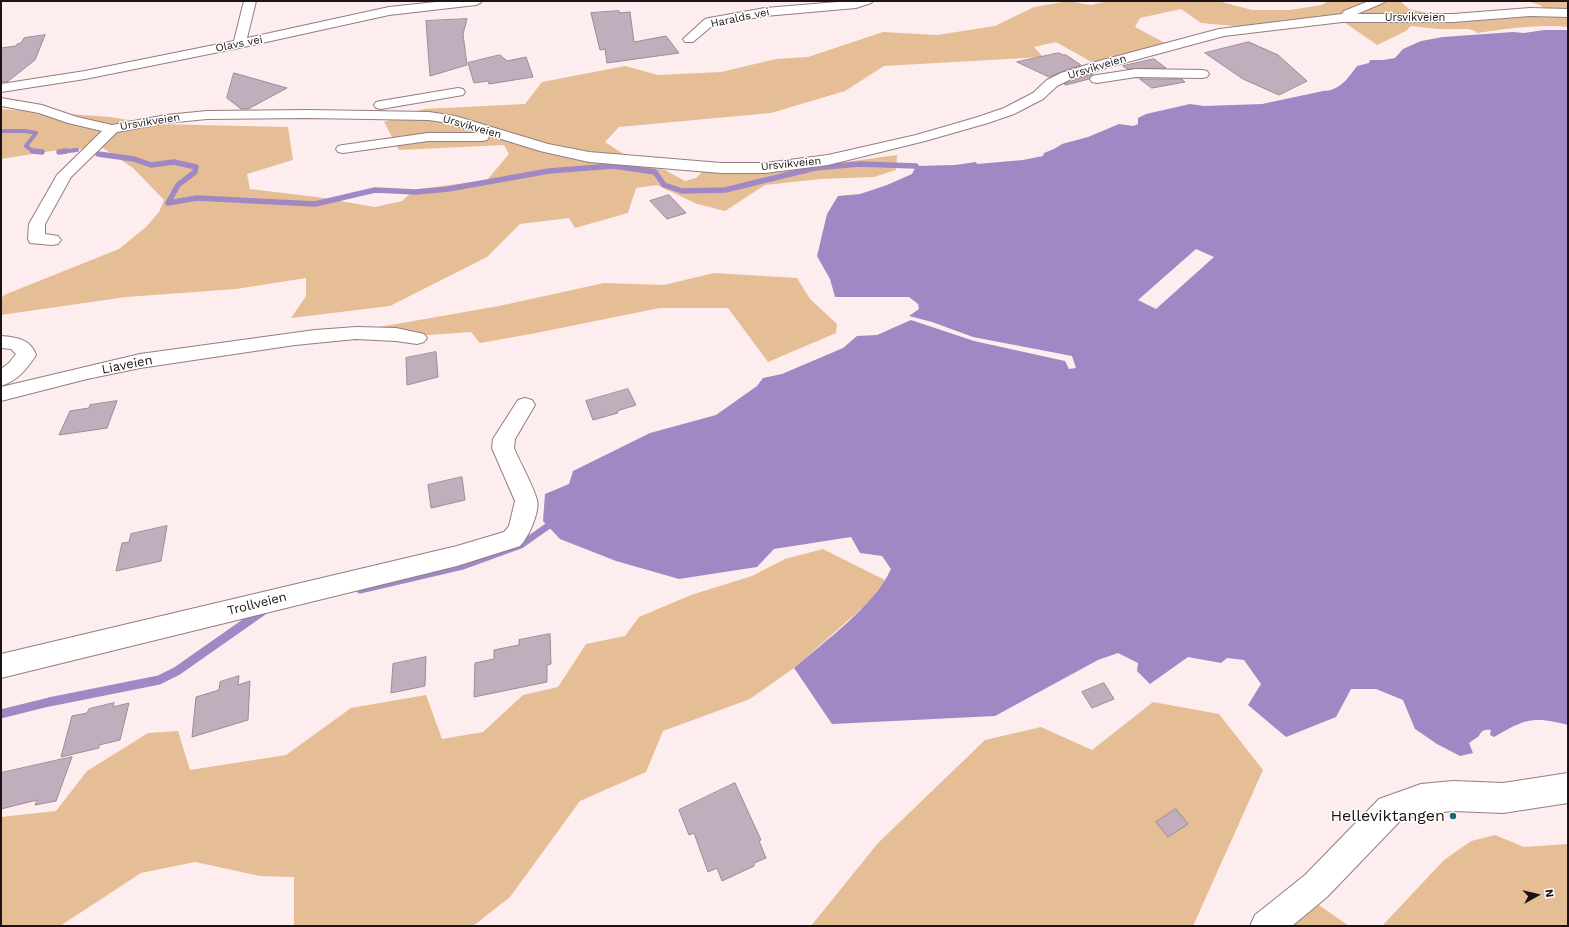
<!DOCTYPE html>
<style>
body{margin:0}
#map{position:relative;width:1569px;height:927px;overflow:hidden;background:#fdedef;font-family:"Work Sans",sans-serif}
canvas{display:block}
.frame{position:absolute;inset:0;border:2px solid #1b1314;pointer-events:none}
.north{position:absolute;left:1517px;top:875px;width:40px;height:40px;-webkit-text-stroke:3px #fefefe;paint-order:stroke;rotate:82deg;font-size:11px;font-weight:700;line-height:16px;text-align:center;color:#1b1314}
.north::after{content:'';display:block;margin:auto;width:14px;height:18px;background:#1b1314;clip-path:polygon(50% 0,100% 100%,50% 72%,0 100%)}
</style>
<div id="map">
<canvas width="1569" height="927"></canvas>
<div class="frame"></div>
<div class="north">N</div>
</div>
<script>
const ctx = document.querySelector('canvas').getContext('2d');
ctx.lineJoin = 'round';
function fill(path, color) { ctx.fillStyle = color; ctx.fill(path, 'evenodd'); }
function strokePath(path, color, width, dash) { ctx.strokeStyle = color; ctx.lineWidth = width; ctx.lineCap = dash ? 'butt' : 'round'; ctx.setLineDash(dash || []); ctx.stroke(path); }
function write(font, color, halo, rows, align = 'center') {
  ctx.font = font + ' "Work Sans",sans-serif'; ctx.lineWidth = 3; ctx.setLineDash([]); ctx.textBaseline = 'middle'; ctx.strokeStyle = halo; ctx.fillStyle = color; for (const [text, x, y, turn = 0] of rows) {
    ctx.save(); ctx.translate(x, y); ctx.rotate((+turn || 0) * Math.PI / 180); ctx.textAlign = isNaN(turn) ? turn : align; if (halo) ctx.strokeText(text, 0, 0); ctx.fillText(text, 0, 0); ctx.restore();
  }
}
const green = new Path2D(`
 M 1068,1 L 1091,5 L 1108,1 L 1218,1 L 1252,10 L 1290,10 L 1321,5 L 1329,1 L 1400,1 L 1409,9 L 1449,18 L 1551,13 L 1540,5 L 1527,1 L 1568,1 L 1568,27 C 1537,24 1507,29 1477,33 L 1475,31 L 1468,29 L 1438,29 L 1411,26 L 1406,31 L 1377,45 L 1341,20 L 1245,27 L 1201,23 L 1181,9 L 1140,18 L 1135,27 L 1167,44 L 1109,58 L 1095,64 L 1056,42 L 1034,47 L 1043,57 L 884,66 L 845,91 L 771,113 L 619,127 L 605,142 L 642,166 L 665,170 L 685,181 L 696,178 L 702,172 L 770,172 L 897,155 L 896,170 L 874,177 L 820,179 L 765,185 L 725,211 L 697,204 L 657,185 L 636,188 L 628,213 L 575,228 L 569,218 L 520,224 L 487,257 L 390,306 L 291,318 L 306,296 L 306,278 L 236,289 L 126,297 L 1,315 L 1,299 L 4,295 L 119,249 L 146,227 L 159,212 L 164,200 L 133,168 L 103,148 L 58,150 L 1,159 L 1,109 L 110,117 L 153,124 L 288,127 L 293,160 L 247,174 L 250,189 L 317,197 L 375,207 L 402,201 L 414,190 L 487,180 L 509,154 L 504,145 L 399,150 L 384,122 L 424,109 L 525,104 L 542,82 L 625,66 L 658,75 L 721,72 L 776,59 L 808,57 L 883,32 L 937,35 L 995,26 L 1034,7 Z
 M 714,273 L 797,278 L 810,299 L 837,324 L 836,333 L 768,362 L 728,308 L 660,308 L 531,334 L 480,343 L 471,332 L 358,340 L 362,330 L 499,306 L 604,283 L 664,285 Z
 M 823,549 L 885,580 L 869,602 L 794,668 L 750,699 L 663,731 L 646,772 L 580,801 L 510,897 L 473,926 L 294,926 L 294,877 L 260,876 L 195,862 L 141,873 L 60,926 L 1,926 L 1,817 L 56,811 L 87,771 L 148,733 L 178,731 L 190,770 L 286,755 L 351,708 L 426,695 L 442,739 L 483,732 L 523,695 L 558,687 L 586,644 L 625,636 L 639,617 L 691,595 L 752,576 L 785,559 Z
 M 1153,702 L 1219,714 L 1263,770 L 1193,926 L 811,926 L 878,843 L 985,740 L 1041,727 L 1092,750 Z
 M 1495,835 L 1524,847 L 1568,844 L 1568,926 L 1382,926 L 1444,860 L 1471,841 Z
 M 1316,903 L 1349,926 L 1289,926 Z`);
const water = new Path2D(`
 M 1544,30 L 1568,30 L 1568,725 C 1532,716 1525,719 1494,737 L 1490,735 L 1491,730 C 1486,729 1481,730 1479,736 L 1469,743 L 1473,753 L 1460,756 L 1437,744 L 1415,729 L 1403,700 L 1376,689 L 1351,689 L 1336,717 L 1286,737 L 1248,705 L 1261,684 L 1244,660 L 1227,658 L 1221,663 L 1188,657 L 1150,684 L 1137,671 L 1138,663 L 1118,653 L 1098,660 L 995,716 L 832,724 L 794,668 C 826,640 874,606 891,569 L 882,556 L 860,553 L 851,537 L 774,549 L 757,567 L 679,579 L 616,561 L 560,539 L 543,521 L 545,494 L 569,484 L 573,471 L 650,433 L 716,415 L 757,386 L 763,378 L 782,374 L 843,348 L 857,336 L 877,335 L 911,320 L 974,341 L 1065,361 L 1069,369 L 1076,368 L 1072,356 L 973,337 L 932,322 L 909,316 L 919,309 L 918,304 L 909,297 L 835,297 L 830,279 L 817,256 L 827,214 L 838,196 L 860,194 L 887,185 L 912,174 L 916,166 L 955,165 L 976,162 L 977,164 L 1023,160 L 1043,156 L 1044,153 L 1054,149 L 1062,144 L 1088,137 L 1119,124 L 1133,126 L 1138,124 L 1138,118 L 1146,114 L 1190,104 L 1204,106 L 1262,104 L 1323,91 C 1340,91 1348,78 1357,66 L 1369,63 L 1370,60 L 1383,60 L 1395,58 L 1403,49 L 1421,41 L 1443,37 L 1513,32 L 1524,33 Z`);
const pier = new Path2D(`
 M 1196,249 L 1214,257 L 1156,309 L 1138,300 Z`);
const streamFar3 = new Path2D(`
 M 1,131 L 25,131 L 36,133 L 26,146 L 34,152 L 42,152
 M 59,152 L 77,150`);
const streamFar2 = new Path2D(`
 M 33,151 L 42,152
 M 59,152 L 66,151
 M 98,154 L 134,159 L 151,165 L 174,162 L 196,167 L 195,172 L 178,185 L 168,203 L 197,198 L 315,204 L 375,190 L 416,192 L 448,189 L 549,171 L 613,166 L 655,172 L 664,185 L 682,191 L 725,190 L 815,168 L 859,164 L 916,166`);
const streamFar1 = new Path2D(`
 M 360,590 L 463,566 L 521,545 L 548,526`);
const stream = new Path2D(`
 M 1,714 L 49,702 L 159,680 L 177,671 L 264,610`);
const building = new Path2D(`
 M 619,11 L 619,13 L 630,12 L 634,42 L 666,36 L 679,53 L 607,63 L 605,49 L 600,50 L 591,13 Z
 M 467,19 L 463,34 L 467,65 L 430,76 L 426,21 Z
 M 45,35 L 35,60 L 7,82 L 1,82 L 1,48 L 16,46 L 17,44 L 21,43 L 24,38 Z
 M 1249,42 L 1278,55 L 1307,81 L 1279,95 L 1243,79 L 1205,53 Z
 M 1059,53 L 1063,55 L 1066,55 L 1081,65 L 1061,72 L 1049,77 L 1017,62 Z
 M 500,55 L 507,61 L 526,57 L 533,77 L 489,84 L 488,81 L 474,83 L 468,63 Z
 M 1154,59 L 1166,68 L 1127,69 L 1123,66 Z
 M 234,73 L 287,88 L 248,109 L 241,109 L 227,98 Z
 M 1093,74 L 1089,79 L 1066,85 L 1064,84 Z
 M 1140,79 L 1182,79 L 1185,82 L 1152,88 Z
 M 669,195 L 686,213 L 667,219 L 650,201 Z
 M 436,352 L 438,377 L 407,385 L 406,358 Z
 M 628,389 L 636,405 L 617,411 L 618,413 L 593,420 L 586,401 Z
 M 117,401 L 107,428 L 59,435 L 70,411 L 89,408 L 90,405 Z
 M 462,477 L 465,500 L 431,508 L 428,485 Z
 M 167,526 L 161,561 L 116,571 L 122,543 L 129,542 L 131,534 Z
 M 550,634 L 551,664 L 547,665 L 547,682 L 474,697 L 475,663 L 494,659 L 494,650 L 519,645 L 519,640 Z
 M 426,657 L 425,686 L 391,693 L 393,664 Z
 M 239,676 L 238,685 L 250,681 L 248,720 L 192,737 L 196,697 L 219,690 L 220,682 Z
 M 1104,683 L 1114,699 L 1092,708 L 1082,692 Z
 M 114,703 L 113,707 L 129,703 L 120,740 L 99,745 L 99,748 L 61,757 L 72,716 L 87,713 L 89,709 Z
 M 72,757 L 56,801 L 35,805 L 37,800 L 1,809 L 1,773 Z
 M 735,783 L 761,840 L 759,841 L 766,858 L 754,863 L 754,866 L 722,881 L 717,868 L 708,872 L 694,833 L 689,835 L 679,810 Z
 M 1176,809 L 1188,824 L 1168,837 L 1156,822 Z`);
const minor = new Path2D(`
 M 244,1 L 256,1 L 247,38 L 389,7 L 445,1 L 482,1 L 480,3 L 476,5 L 389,15 L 239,48 L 85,79 L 1,92 L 1,84 L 85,71 L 234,41 Z
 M 850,1 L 873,1 L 871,3 L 856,8 L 765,16 L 713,25 L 693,42 L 685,42 L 683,39 L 705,19 L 709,18 L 765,8 Z
 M 1369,1 L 1385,1 L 1383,3 L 1357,14 L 1453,14 L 1530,8 L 1568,9 L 1568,17 L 1530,16 L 1453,22 L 1342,22 L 1224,36 L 1109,67 L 1071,79 L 1057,86 L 1043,99 L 1014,114 L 988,123 L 925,141 L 828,165 L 765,173 L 721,173 L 589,162 L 540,151 L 488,135 L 489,137 L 487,140 L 482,141 L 428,141 L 343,153 L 338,152 L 336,149 L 338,146 L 343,145 L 428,133 L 479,133 L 448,123 L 429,120 L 309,118 L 207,119 L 166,123 L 117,132 L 71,177 L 45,224 L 45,234 L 58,236 L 61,240 L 58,244 L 52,245 L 30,243 L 28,239 L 29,224 L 57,175 L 102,131 L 68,123 L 39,113 L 1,106 L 1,98 L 42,105 L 77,117 L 112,125 L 166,115 L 207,111 L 309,110 L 429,112 L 455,116 L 548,144 L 589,152 L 721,163 L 765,163 L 828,155 L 916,135 L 978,117 L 1004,108 L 1033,93 L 1047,80 L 1061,73 L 1099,61 L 1219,29 L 1342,14 L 1344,11 Z
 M 1136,69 L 1202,70 L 1207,71 L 1209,74 L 1207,77 L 1202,78 L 1136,77 L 1097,83 L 1092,82 L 1090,79 L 1092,76 L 1097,75 Z
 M 458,88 L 463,89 L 465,92 L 463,95 L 381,109 L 376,108 L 374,105 L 376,102 L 381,101 Z
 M 356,327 L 396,328 L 424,334 L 427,338 L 424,342 L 417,344 L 396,341 L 356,339 L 295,345 L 140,368 L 87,379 L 1,401 L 1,387 L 140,354 L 315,330 Z
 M 1,336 C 16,337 31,339 36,355 C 27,369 17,381 1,386 L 1,369 L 9,363 L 16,354 L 11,349 L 1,348 Z
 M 525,398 L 532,400 L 535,405 L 515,439 L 514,448 C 520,463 533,485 537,500 C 540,511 529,537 520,546 L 457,566 L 1,678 L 1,654 L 457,546 L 504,532 L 509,526 L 515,501 L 492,448 L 493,439 L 518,400 Z
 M 1568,773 L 1568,803 L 1503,813 L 1453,811 L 1421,814 L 1400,821 L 1327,897 L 1292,926 L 1250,926 L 1255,915 L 1305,875 L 1379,799 L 1421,784 L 1453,781 L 1503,783 Z`);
const markers = [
 [1453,816,4,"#1d6772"]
];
const farStreetnames = [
 ["Haralds vei",740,18,-12],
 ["Ursvikveien",1415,18],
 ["Olavs vei",239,44,-11],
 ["Ursvikveien",1097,67,-17],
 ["Ursvikveien",150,122,-9],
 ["Ursvikveien",472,127,16],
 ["Ursvikveien",791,164,-6]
];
const streetNames = [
 ["Liaveien",127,365,-11],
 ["Trollveien",257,604,-14]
];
const nearPoinames = [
 ["Helleviktangen",1445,816]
];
fill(green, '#e6be95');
fill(water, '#a088c4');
fill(pier, '#fdedef');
strokePath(streamFar3, '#a088c4', 4);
strokePath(streamFar2, '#a088c4', 5.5);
strokePath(streamFar1, '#a088c4', 7);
strokePath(stream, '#a088c4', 9);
fill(building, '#c1aebd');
strokePath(building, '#9d8a99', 1);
strokePath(minor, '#957d82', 2);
fill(minor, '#fff');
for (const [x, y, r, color] of markers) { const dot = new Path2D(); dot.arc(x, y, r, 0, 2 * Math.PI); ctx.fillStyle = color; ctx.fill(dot); strokePath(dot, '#fefefe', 1.5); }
write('11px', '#1b1314', '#fefefe', farStreetnames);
write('13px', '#1b1314', '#fefefe', streetNames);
write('16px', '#1b1314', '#fefefe', nearPoinames, 'right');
</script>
